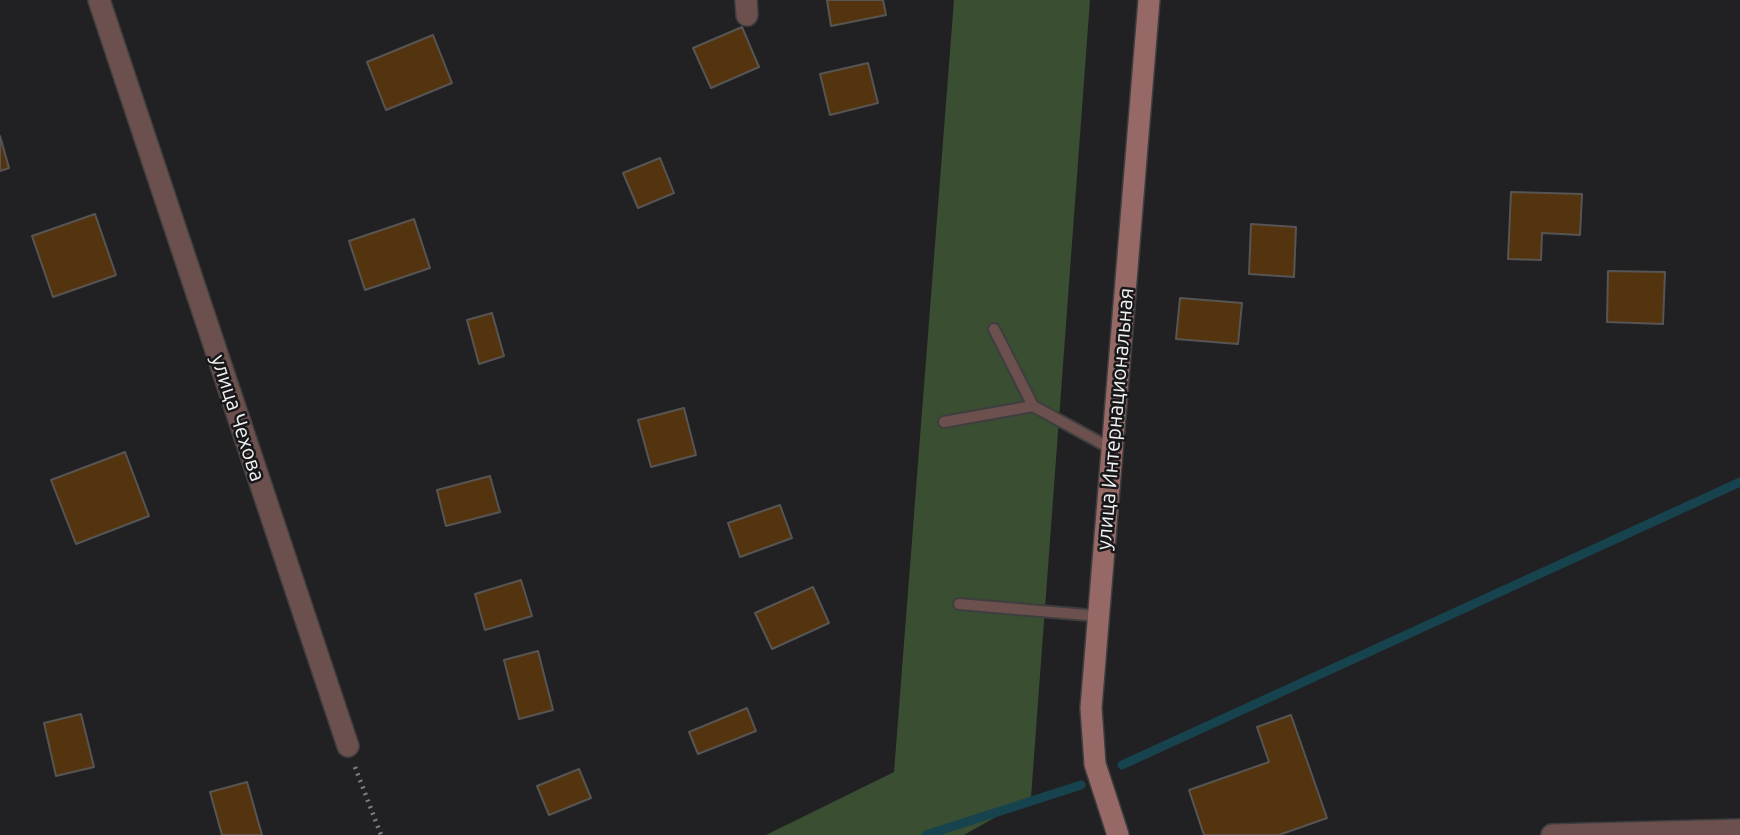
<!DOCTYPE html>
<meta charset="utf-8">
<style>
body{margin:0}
canvas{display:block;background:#212123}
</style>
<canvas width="1740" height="835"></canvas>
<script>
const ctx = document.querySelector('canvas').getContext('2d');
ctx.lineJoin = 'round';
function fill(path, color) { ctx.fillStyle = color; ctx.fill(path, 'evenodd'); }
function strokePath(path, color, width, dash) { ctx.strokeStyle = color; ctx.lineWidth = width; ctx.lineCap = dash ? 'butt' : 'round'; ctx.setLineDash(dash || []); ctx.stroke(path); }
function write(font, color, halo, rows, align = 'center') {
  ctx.font = font + ' Ubuntu,sans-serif'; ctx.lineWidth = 5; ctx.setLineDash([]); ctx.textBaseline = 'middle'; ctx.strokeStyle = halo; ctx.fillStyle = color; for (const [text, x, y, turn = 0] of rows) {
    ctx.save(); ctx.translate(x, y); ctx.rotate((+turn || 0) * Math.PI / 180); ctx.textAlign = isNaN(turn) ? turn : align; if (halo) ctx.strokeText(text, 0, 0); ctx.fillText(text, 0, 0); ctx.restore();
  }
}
const green = new Path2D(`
 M 954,0 L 1090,0 L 1031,797 L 964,835 L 766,835 L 894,772 Z`);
const stream = new Path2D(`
 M 1122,765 L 1740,482
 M 926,835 L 1081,785`);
const building = new Path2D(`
 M 827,0 L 883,0 L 886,15 L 831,26 Z
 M 742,27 L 759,67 L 711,88 L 693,48 Z
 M 433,35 L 452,83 L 386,110 L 367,62 Z
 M 868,63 L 878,103 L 830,115 L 820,74 Z
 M 0,136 L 9,168 L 0,171 Z
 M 660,158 L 674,193 L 638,208 L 623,173 Z
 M 1511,192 L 1582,194 L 1580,235 L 1542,233 L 1541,260 L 1508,259 Z
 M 95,214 L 116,275 L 53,297 L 32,236 Z
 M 414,219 L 430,268 L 365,290 L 349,241 Z
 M 1251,224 L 1296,227 L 1294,277 L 1249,274 Z
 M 1608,271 L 1665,272 L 1663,324 L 1607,322 Z
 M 1180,298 L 1242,303 L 1238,344 L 1176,339 Z
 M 492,313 L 504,356 L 479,364 L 467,320 Z
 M 684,408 L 696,455 L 651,467 L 638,420 Z
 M 125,452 L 149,516 L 76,544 L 51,480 Z
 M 490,476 L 500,512 L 446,526 L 437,490 Z
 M 780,505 L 792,538 L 740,557 L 728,523 Z
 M 521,580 L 532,616 L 485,630 L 475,594 Z
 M 813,587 L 829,623 L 772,649 L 755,613 Z
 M 538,651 L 553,710 L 519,719 L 504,660 Z
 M 747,708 L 756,731 L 698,754 L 689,732 Z
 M 81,714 L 94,767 L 56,776 L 44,723 Z
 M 1291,715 L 1327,818 L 1279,835 L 1204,835 L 1189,790 L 1269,762 L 1257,727 Z
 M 579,769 L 591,798 L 549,815 L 537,786 Z
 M 247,782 L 262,835 L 222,835 L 210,792 Z`);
const path = new Path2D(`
 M 355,767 L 381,835`);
const service = new Path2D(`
 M 994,329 L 1033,406
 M 944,422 L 1033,406 L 1112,449
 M 959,604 L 1098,616`);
const minor = new Path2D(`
 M 99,0 L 348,746
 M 746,0 L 747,15`);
const tertiary = new Path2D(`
 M 1552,835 L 1740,830`);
const secondary = new Path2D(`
 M 1118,835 L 1095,764 L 1091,708 L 1149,0`);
const streetNames = [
 ["улица Чехова",238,418,72],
 ["улица Интернациональная",1115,419,-85]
];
fill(green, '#3a4e31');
strokePath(stream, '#16434e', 9);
fill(building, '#54340e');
strokePath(building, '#575553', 2);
strokePath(service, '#3e3e40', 14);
strokePath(minor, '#3e3e40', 24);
strokePath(tertiary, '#3e3e40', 24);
strokePath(secondary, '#3e3e40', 24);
strokePath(path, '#7e7e80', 4.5, [2, 5]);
strokePath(service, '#6c504e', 10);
strokePath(minor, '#6c504e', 21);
strokePath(tertiary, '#6c504e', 21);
strokePath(secondary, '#966967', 21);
write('21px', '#f1f1f3', '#18181a', streetNames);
</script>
